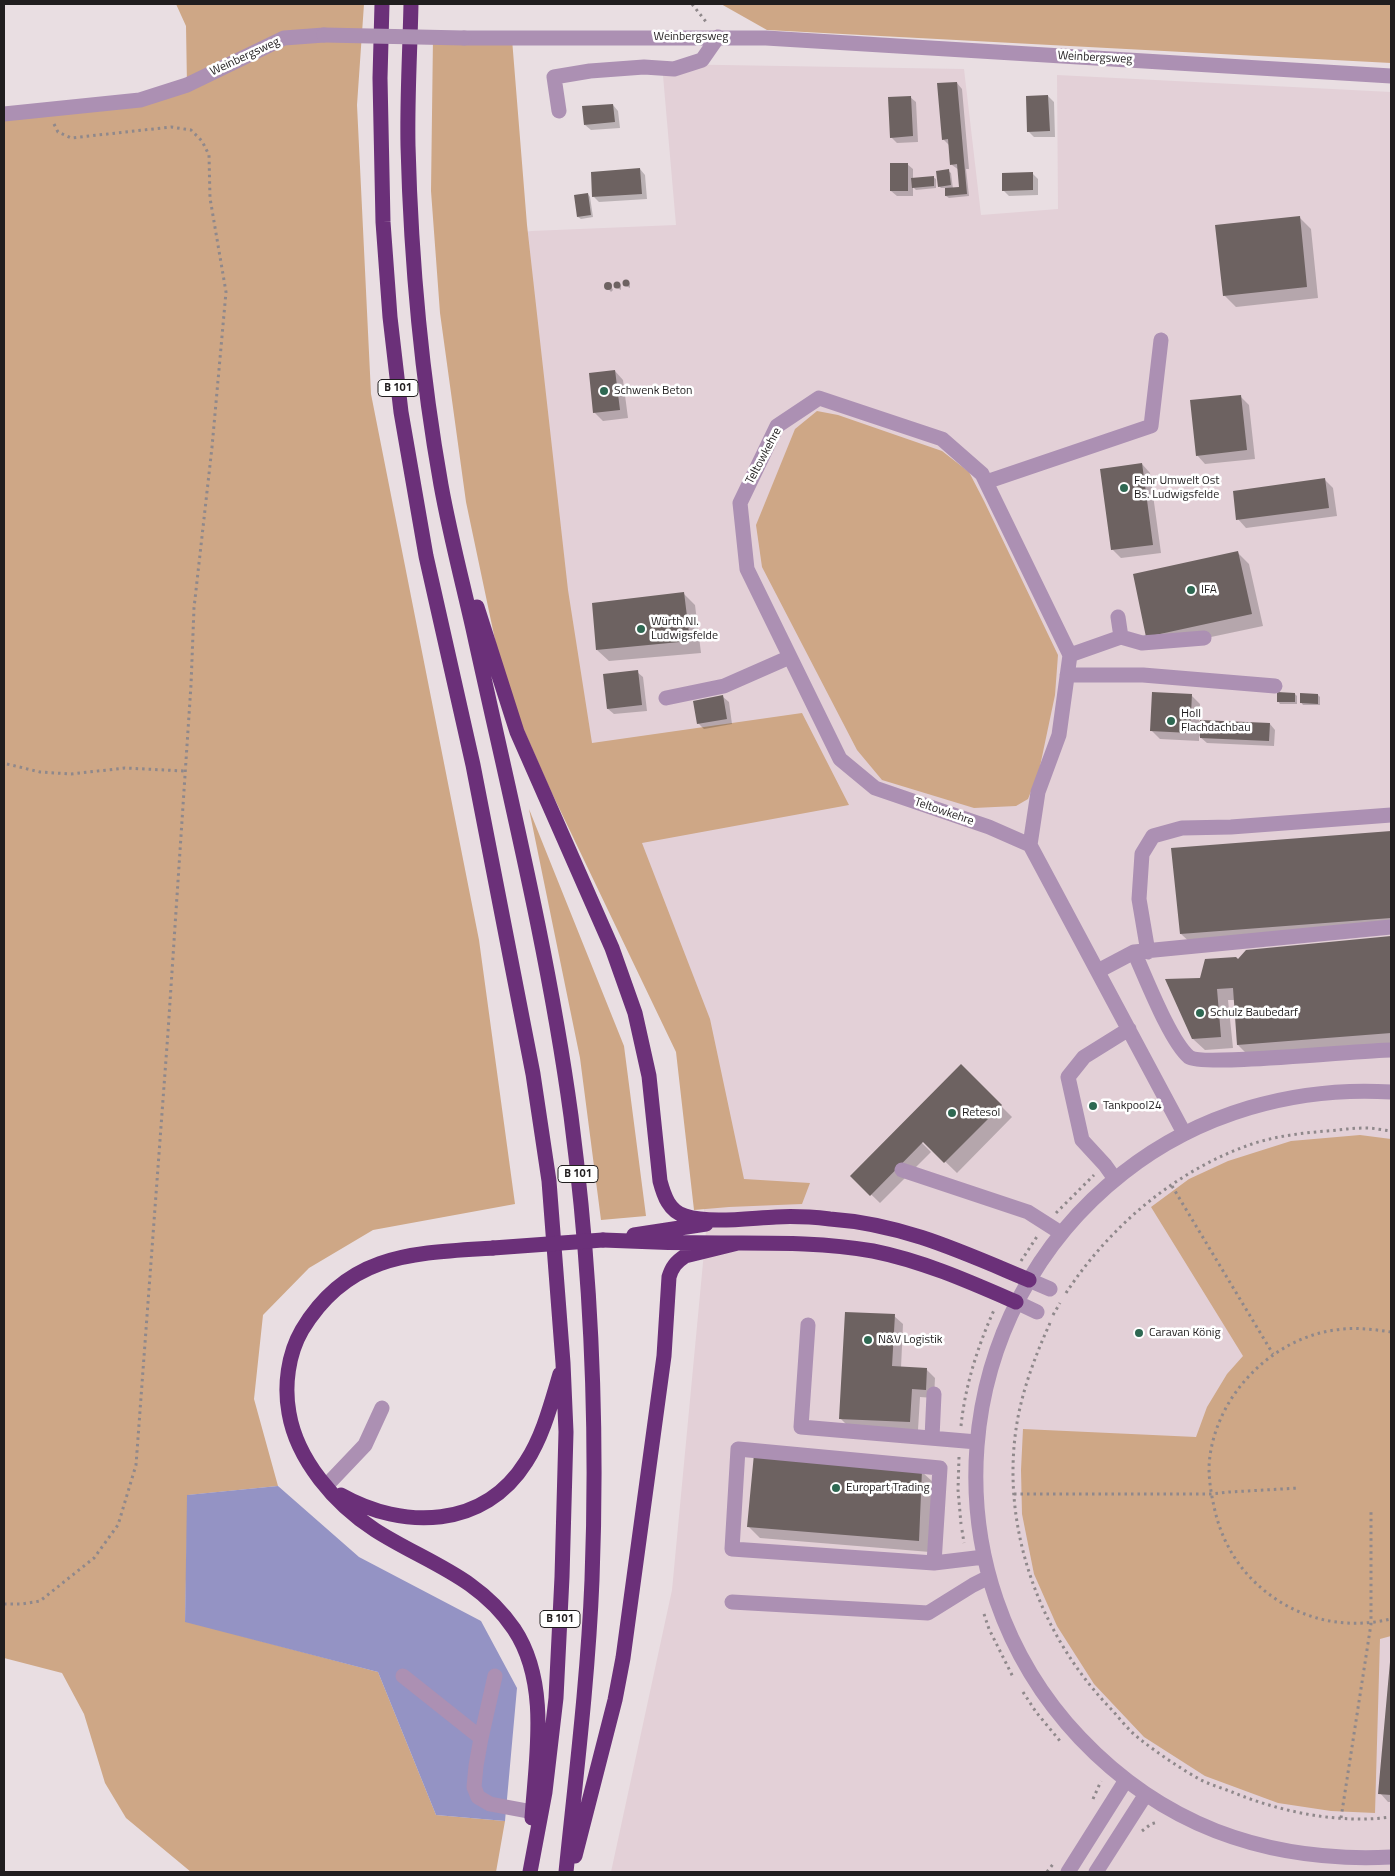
<!DOCTYPE html>
<meta charset="utf-8">
<style>
body{margin:0}
#map{position:relative;width:1395px;height:1876px;overflow:hidden;background:#e9dee2;font-family:"Titillium Web",sans-serif}
canvas{display:block}
.frame{position:absolute;inset:0;border:5px solid #211e1f;pointer-events:none}
</style>
<div id="map">
<canvas width="1395" height="1876"></canvas>
<div class="frame"></div>
</div>
<script>
const ctx = document.querySelector('canvas').getContext('2d');
ctx.lineJoin = 'round';
function fill(path, color) { ctx.fillStyle = color; ctx.fill(path, 'evenodd'); }
function strokePath(path, color, width, dash) { ctx.strokeStyle = color; ctx.lineWidth = width; ctx.lineCap = dash ? 'butt' : 'round'; ctx.setLineDash(dash || []); ctx.stroke(path); }
function write(font, color, halo, rows, align = 'center') {
  ctx.font = font + ' "Titillium Web",sans-serif'; ctx.lineWidth = 5; ctx.setLineDash([]); ctx.textBaseline = 'middle'; ctx.strokeStyle = halo; ctx.fillStyle = color; for (const [text, x, y, turn = 0] of rows) {
    ctx.save(); ctx.translate(x, y); ctx.rotate((+turn || 0) * Math.PI / 180); ctx.textAlign = isNaN(turn) ? turn : align; if (halo) ctx.strokeText(text, 0, 0); ctx.fillText(text, 0, 0); ctx.restore();
  }
}
const built = new Path2D(`
 M 662,64 L 964,69 L 981,215 L 1058,209 L 1057,75 L 1391,92 L 1391,1872 L 611,1872 L 672,1590 L 706,1231 L 689,1056 L 586,838 L 456,240 L 532,231 L 676,225 Z`);
const green = new Path2D(`
 M 176,4 L 364,4 L 357,105 L 371,394 L 479,940 L 515,1204 L 373,1230 L 309,1268 L 263,1315 L 254,1399 L 278,1486 L 188,1495 L 185,1621 L 378,1672 L 436,1815 L 505,1821 L 496,1872 L 191,1872 L 126,1818 L 105,1783 L 84,1714 L 62,1673 L 4,1658 L 4,114 L 72,106 L 187,85 L 186,26 Z
 M 721,4 L 1391,4 L 1391,63 L 767,30 Z
 M 433,37 L 512,39 L 527,225 L 568,590 L 592,743 L 802,713 L 849,805 L 642,843 L 710,1019 L 744,1179 L 810,1183 L 802,1204 L 729,1207 L 694,1210 L 676,1052 L 549,787 L 520,721 L 498,654 L 466,502 L 440,313 L 431,191 Z
 M 817,411 L 838,415 L 942,451 L 969,472 L 984,501 L 1058,655 L 1055,695 L 1039,771 L 1028,799 L 1016,806 L 974,808 L 882,780 L 857,750 L 762,567 L 756,525 L 795,429 Z
 M 529,809 L 624,1046 L 646,1216 L 601,1220 L 580,1058 Z
 M 1360,1135 L 1391,1139 L 1391,1636 L 1380,1639 L 1375,1813 L 1331,1811 L 1278,1803 L 1205,1776 L 1144,1737 L 1094,1684 L 1057,1626 L 1034,1574 L 1022,1514 L 1021,1470 L 1023,1429 L 1196,1437 L 1207,1407 L 1227,1374 L 1243,1356 L 1151,1207 L 1189,1179 L 1228,1161 L 1291,1141 Z`);
const water = new Path2D(`
 M 278,1486 L 359,1557 L 481,1621 L 517,1688 L 505,1821 L 436,1815 L 378,1672 L 185,1622 L 187,1495 Z`);
const shadow = new Path2D(`
 M 957,83 L 962,89 L 969,169 L 966,169 L 969,196 L 949,198 L 946,196 L 946,188 L 941,188 L 939,186 L 948,171 L 951,173 L 953,189 L 961,188 L 959,170 L 952,165 L 949,145 L 943,139 Z
 M 1048,96 L 1054,102 L 1055,137 L 1034,137 L 1029,132 Z
 M 910,97 L 916,102 L 918,142 L 897,143 L 891,137 Z
 M 613,105 L 618,111 L 620,128 L 591,130 L 585,125 Z
 M 907,164 L 913,169 L 913,179 L 933,177 L 936,179 L 936,188 L 916,190 L 913,187 L 913,196 L 897,196 L 891,191 Z
 M 640,169 L 645,175 L 647,199 L 599,202 L 594,197 Z
 M 1033,174 L 1038,179 L 1038,195 L 1009,196 L 1003,190 Z
 M 588,194 L 590,197 L 593,217 L 581,219 L 578,217 Z
 M 1299,217 L 1311,229 L 1318,298 L 1236,307 L 1224,295 Z
 M 627,281 L 630,283 L 630,288 L 624,285 L 624,282 Z
 M 618,282 L 621,285 L 621,290 L 615,287 L 615,283 Z
 M 610,284 L 613,290 L 611,292 L 606,286 Z
 M 615,371 L 623,380 L 628,418 L 603,421 L 594,412 Z
 M 1240,396 L 1249,405 L 1255,459 L 1205,464 L 1197,455 Z
 M 1142,464 L 1150,473 L 1161,553 L 1121,558 L 1112,549 Z
 M 1325,480 L 1333,488 L 1337,516 L 1246,528 L 1238,519 Z
 M 1238,553 L 1249,564 L 1263,626 L 1159,648 L 1148,636 Z
 M 683,593 L 695,605 L 701,653 L 609,661 L 597,650 Z
 M 637,672 L 643,677 L 647,711 L 614,714 L 608,709 Z
 M 1295,694 L 1297,696 L 1297,704 L 1280,704 L 1278,701 Z
 M 1191,695 L 1200,704 L 1199,721 L 1270,724 L 1275,730 L 1274,746 L 1207,743 L 1199,736 L 1199,741 L 1160,739 L 1151,730 Z
 M 1318,695 L 1320,697 L 1320,705 L 1303,705 L 1301,702 Z
 M 723,697 L 729,702 L 732,724 L 704,729 L 698,723 Z
 M 1391,833 L 1391,930 L 1193,945 L 1181,934 L 1172,850 Z
 M 1391,937 L 1391,1045 L 1250,1057 L 1238,1045 L 1235,1000 L 1228,1000 L 1233,1048 L 1205,1050 L 1193,1039 L 1201,979 L 1238,961 L 1247,952 Z
 M 961,1066 L 1012,1117 L 957,1173 L 922,1139 L 920,1141 L 931,1152 L 880,1203 L 852,1176 Z
 M 894,1316 L 903,1324 L 901,1368 L 926,1369 L 935,1378 L 934,1398 L 920,1397 L 918,1430 L 849,1427 L 840,1418 Z
 M 922,1472 L 934,1483 L 930,1552 L 760,1538 L 748,1526 Z
 M 1391,1661 L 1391,1802 L 1388,1802 L 1380,1793 Z`);
const building = new Path2D(`
 M 957,82 L 967,194 L 945,196 L 945,188 L 959,187 L 957,164 L 950,165 L 948,139 L 942,140 L 937,83 Z
 M 1048,95 L 1050,131 L 1027,132 L 1026,96 Z
 M 911,96 L 913,136 L 890,138 L 888,97 Z
 M 613,104 L 615,122 L 584,125 L 582,106 Z
 M 890,163 L 908,163 L 908,191 L 890,191 Z
 M 640,168 L 642,194 L 592,197 L 591,172 Z
 M 949,169 L 951,185 L 938,187 L 936,171 Z
 M 1033,172 L 1033,190 L 1002,191 L 1002,173 Z
 M 934,176 L 934,186 L 912,188 L 911,178 Z
 M 588,193 L 591,215 L 577,217 L 574,195 Z
 M 1300,216 L 1307,287 L 1223,296 L 1215,225 Z
 M622.5 283a3.5 3.5 0 1 1 7 0a3.5 3.5 0 1 1-7 0Z
 M613.5 285a3.5 3.5 0 1 1 7 0a3.5 3.5 0 1 1-7 0Z
 M604 286a4 4 0 1 1 8 0a4 4 0 1 1-8 0Z
 M 615,370 L 620,410 L 593,413 L 589,373 Z
 M 1241,395 L 1247,450 L 1196,456 L 1190,400 Z
 M 1142,463 L 1153,545 L 1111,550 L 1100,469 Z
 M 1325,478 L 1329,508 L 1236,520 L 1233,491 Z
 M 1238,551 L 1252,614 L 1146,637 L 1133,574 Z
 M 684,592 L 690,641 L 596,650 L 592,603 Z
 M 638,670 L 642,705 L 607,709 L 603,674 Z
 M 1152,692 L 1192,694 L 1190,733 L 1150,731 Z
 M 1277,692 L 1295,693 L 1295,702 L 1277,702 Z
 M 1300,693 L 1318,694 L 1318,704 L 1300,703 Z
 M 723,695 L 727,719 L 697,724 L 693,701 Z
 M 1200,720 L 1270,723 L 1269,741 L 1200,738 Z
 M 1391,831 L 1391,918 L 1180,934 L 1171,848 Z
 M 1391,936 L 1391,1033 L 1237,1045 L 1233,988 L 1217,989 L 1221,1037 L 1192,1039 L 1165,979 L 1200,978 L 1205,959 L 1236,957 L 1238,959 L 1246,950 Z
 M 961,1064 L 1002,1105 L 944,1163 L 923,1142 L 870,1196 L 850,1176 Z
 M 845,1312 L 895,1314 L 892,1366 L 927,1368 L 926,1390 L 912,1389 L 910,1422 L 839,1419 Z
 M 754,1454 L 922,1470 L 919,1541 L 747,1527 Z
 M 1390,1662 L 1391,1662 L 1391,1795 L 1378,1794 Z`);
const path = new Path2D(`
 M 692,4 L 707,23
 M 7,764 L 40,772 L 71,774 L 125,768 L 184,771
 M 1172,1186 L 1273,1354
 M 1056,1213 L 1094,1175
 M 1021,1261 L 1038,1235
 M 1066,1293 C 1110,1226 1176,1170 1252,1144 C 1276,1136 1302,1133 1327,1131 C 1340,1130 1352,1128 1365,1128 C 1374,1128 1383,1130 1391,1131
 M 1053,1315 L 1060,1303
 M 1050,1323 C 1037,1352 1026,1380 1019,1412 C 997,1519 1037,1633 1112,1710 C 1121,1720 1130,1732 1141,1740 C 1159,1754 1181,1769 1201,1780 C 1211,1785 1222,1788 1232,1792 C 1281,1812 1338,1824 1391,1817
 M 1391,1332 C 1372,1329 1354,1327 1335,1330 C 1269,1339 1212,1400 1209,1467 C 1209,1483 1212,1499 1216,1515 C 1226,1553 1249,1583 1282,1603 C 1316,1623 1353,1628 1391,1619
 M 961,1426 C 965,1386 978,1345 995,1308
 M 959,1457 L 958,1490 L 961,1524
 M 1014,1494 L 1211,1494 L 1229,1492 L 1298,1488
 M 962,1530 L 964,1543
 M 4,1604 L 22,1604 L 40,1601 L 94,1558 L 118,1525 L 136,1465 L 168,1032 L 191,685 L 194,608 L 212,447 L 226,292 L 210,198 L 209,155 L 202,141 L 191,130 L 171,127 L 71,138 L 58,132 L 54,124
 M 984,1614 L 989,1629 L 1013,1677
 M 1023,1692 L 1036,1712 L 1060,1741
 M 1093,1799 L 1101,1781
 M 1341,1818 L 1371,1624 L 1371,1512
 M 1142,1831 L 1151,1824 L 1158,1822
 M 1047,1872 L 1053,1864`);
const minor = new Path2D(`
 M 464,38 L 766,38 L 1391,76
 M 559,111 L 554,77 L 590,71 L 644,67 L 674,69 L 702,60 L 718,37
 M 4,114 L 140,100 L 187,85 L 284,38 L 324,35
 M 986,482 L 1151,426 L 1161,340
 M 1121,637 L 1142,643 L 1204,638
 M 1070,655 L 1121,637 L 1118,617
 M 1067,675 L 1143,675 L 1275,686
 M 666,698 L 724,686 L 790,657
 M 1030,845 L 989,827 L 875,788 L 840,759 L 747,569 L 740,503 L 777,426 L 819,398 L 942,439 L 982,474 L 1070,655 L 1059,735 L 1038,792 L 1030,845 L 1184,1133
 M 1134,952 C 1146,978 1170,1041 1189,1057 C 1202,1067 1362,1050 1391,1050
 M 1148,952 L 1139,899 L 1142,854 L 1153,836 L 1182,828 L 1231,827 L 1391,815
 M 1098,971 L 1134,952 L 1391,927
 M 1391,1092 C 1295,1086 1199,1113 1123,1173 C 946,1312 925,1574 1080,1738 C 1118,1778 1165,1811 1216,1831 C 1273,1853 1331,1860 1391,1857
 M 902,1170 L 1028,1212 L 1061,1233
 M 1115,1179 L 1105,1165 L 1082,1140 L 1068,1077 L 1084,1057 L 1129,1029
 M 1029,1280 L 1050,1289
 M 1016,1302 L 1037,1312
 M 808,1325 L 801,1427 L 977,1442
 M 932,1438 L 934,1394
 M 326,1486 L 365,1445 L 382,1408
 M 934,1563 L 940,1468 L 738,1449 L 732,1549 L 934,1563 L 984,1557
 M 732,1602 L 928,1613 L 973,1585 L 989,1577
 M 403,1676 L 481,1738
 M 495,1676 L 481,1738 L 476,1766 L 474,1787 L 478,1797 L 490,1804 L 533,1812
 M 1068,1872 L 1126,1780
 M 1096,1872 L 1146,1794`);
const highway = new Path2D(`
 M 382,4 L 380,78 L 383,222 L 390,317 L 401,412 L 426,556 L 473,765 L 533,1074 L 549,1181 L 563,1363 L 566,1432 L 562,1577 L 556,1698 L 545,1792 L 530,1872
 M 411,4 C 410,51 407,99 408,146 C 411,260 421,373 441,485 C 450,535 463,584 474,633 C 509,793 549,954 571,1116 C 591,1270 598,1425 592,1580 C 588,1678 576,1775 566,1872
 M 477,607 L 517,732 L 612,948 L 635,1013 L 649,1076 L 660,1181 C 664,1196 669,1211 685,1216 C 709,1224 751,1218 776,1217 C 794,1216 812,1217 830,1219 C 903,1224 962,1252 1029,1280
 M 634,1235 L 706,1224
 M 603,1240 C 642,1242 681,1243 721,1243 C 772,1243 823,1242 873,1251 C 923,1261 970,1282 1016,1302
 M 493,1248 C 413,1253 348,1253 302,1330 C 288,1354 284,1386 289,1413 C 297,1460 335,1504 375,1530 C 425,1562 478,1576 514,1629 C 550,1683 536,1757 532,1818
 M 341,1495 C 403,1530 484,1529 526,1462 C 543,1436 551,1404 560,1374
 M 575,1856 L 615,1700 L 623,1658 L 664,1356 L 669,1277 C 672,1267 676,1262 685,1256 L 738,1243`);
const minorBridge = new Path2D(`
 M 324,35 L 464,38`);
const highwayBridge = new Path2D(`
 M 493,1248 L 603,1240`);
const markers = [
 [604,391,5,"#2e6852"],
 [1124,488,5,"#2e6852"],
 [1191,590,5,"#2e6852"],
 [641,629,5,"#2e6852"],
 [1171,721,5,"#2e6852"],
 [1200,1013,5,"#2e6852"],
 [1093,1106,5,"#2e6852"],
 [952,1113,5,"#2e6852"],
 [1139,1333,5,"#2e6852"],
 [868,1340,5,"#2e6852"],
 [836,1488,5,"#2e6852"]
];
const shields = [
 [398,388,40],
 [578,1174,40],
 [560,1619,40]
];
const shieldNames = [
 ["B 101",398,388],
 ["B 101",578,1174],
 ["B 101",560,1619]
];
const streetNames = [
 ["Weinbergsweg",691,37],
 ["Weinbergsweg",245,57,-25],
 ["Weinbergsweg",1095,58,3],
 ["Teltowkehre",764,456,-62],
 ["Teltowkehre",944,812,19]
];
const poiNames = [
 ["Schwenk Beton",614,391],
 ["Fehr Umwelt Ost",1134,481],
 ["Bs. Ludwigsfelde",1134,495],
 ["IFA",1201,590],
 ["Würth Nl.",651,622],
 ["Ludwigsfelde",651,636],
 ["Holl",1181,714],
 ["Flachdachbau",1181,728],
 ["Schulz Baubedarf",1210,1013],
 ["Tankpool24",1103,1106],
 ["Retesol",962,1113],
 ["Caravan König",1149,1333],
 ["N&V Logistik",878,1340],
 ["Europart Trading",846,1488]
];
fill(built, '#e3d0d7');
fill(green, '#cea786');
fill(water, '#9493c4');
fill(shadow, '#0003');
fill(building, '#6d6261');
strokePath(path, '#8f888b', 3, [2.5, 4]);
strokePath(minor, '#ac90b3', 15);
strokePath(highway, '#6b3079', 15);
strokePath(minorBridge, '#ac90b3', 15);
strokePath(highwayBridge, '#6b3079', 15);
for (const [x, y, r, color] of markers) { const dot = new Path2D(); dot.arc(x, y, r, 0, 2 * Math.PI); ctx.fillStyle = color; ctx.fill(dot); strokePath(dot, '#fff', 2); }
for (const [x, y, w] of shields) { const box = new Path2D(); box.roundRect(x - w / 2, y - 8.5, w, 17, 4); ctx.fillStyle = '#fff'; ctx.fill(box); strokePath(box, '#211e1f', 1); }
write('bold 11px', '#211e1f', null, shieldNames);
write('12px', '#211e1f', '#fff', streetNames);
write('12px', '#211e1f', '#fff', poiNames, 'left');
</script>
